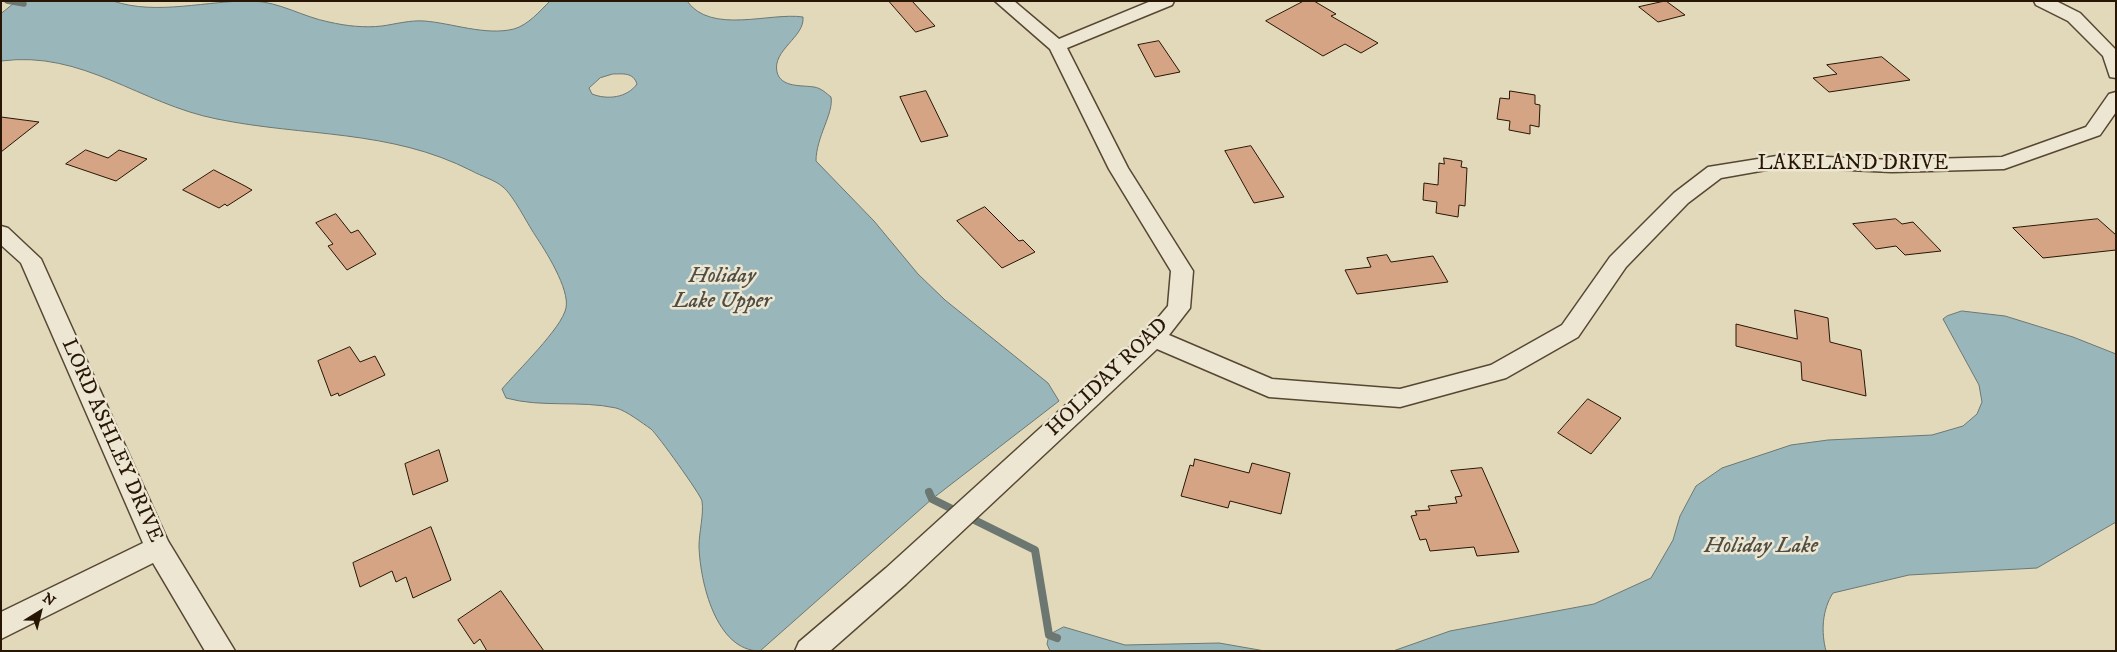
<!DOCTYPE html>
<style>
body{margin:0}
#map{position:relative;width:2117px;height:652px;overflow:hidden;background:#e2d9ba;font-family:"IM FELL DW Pica",serif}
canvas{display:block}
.frame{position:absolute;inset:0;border:2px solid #281604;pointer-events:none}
.north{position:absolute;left:15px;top:587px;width:50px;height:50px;-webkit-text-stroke:4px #ece6d2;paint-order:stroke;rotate:36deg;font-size:14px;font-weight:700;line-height:20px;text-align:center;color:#281604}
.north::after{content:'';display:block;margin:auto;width:18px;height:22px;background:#281604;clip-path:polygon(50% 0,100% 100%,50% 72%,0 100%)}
</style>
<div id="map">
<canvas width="2117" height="652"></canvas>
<div class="frame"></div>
<div class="north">N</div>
</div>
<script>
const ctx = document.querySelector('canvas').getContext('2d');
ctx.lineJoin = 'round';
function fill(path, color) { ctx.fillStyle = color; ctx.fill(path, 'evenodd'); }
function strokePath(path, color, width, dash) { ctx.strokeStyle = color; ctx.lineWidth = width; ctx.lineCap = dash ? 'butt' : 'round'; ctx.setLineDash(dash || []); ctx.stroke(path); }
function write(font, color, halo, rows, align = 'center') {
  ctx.font = font + ' "IM FELL DW Pica",serif'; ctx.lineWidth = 5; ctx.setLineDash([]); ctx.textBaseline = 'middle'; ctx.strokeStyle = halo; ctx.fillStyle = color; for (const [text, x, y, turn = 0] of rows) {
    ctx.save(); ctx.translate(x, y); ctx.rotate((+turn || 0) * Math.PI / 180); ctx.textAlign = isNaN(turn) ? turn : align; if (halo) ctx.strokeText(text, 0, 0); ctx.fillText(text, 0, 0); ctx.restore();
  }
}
const water = new Path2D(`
 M 17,1 L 113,1 C 157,16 208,0 253,1 C 280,2 303,17 329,22 C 346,26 365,28 382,26 C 396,24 410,20 424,21 C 452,23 485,36 514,29 C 528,25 540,11 550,1 L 687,1 C 711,35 770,12 803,17 C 805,37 772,50 777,72 C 781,88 802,85 814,87 C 821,88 826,93 831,97 C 834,113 816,137 816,161 L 874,221 L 918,274 L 945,300 L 1048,383 L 1059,401 L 932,499 L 760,651 C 716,651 700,582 699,546 C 699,532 704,515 702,501 C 701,495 657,434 651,429 C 642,423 627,411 616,408 C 580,400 542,408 506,398 L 502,389 C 517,371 562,328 566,308 C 570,289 545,250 535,235 C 527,223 513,195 503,187 C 495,180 481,176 472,171 C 390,129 305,137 217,119 C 140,104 83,50 1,61 L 1,14 ZM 613,74 C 623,74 633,72 637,84 C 627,98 607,100 592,94 L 589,88 L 600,78 Z
 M 1962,311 L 2005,316 L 2073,337 L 2116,354 L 2116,522 L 2037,568 L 1909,575 L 1833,593 C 1822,610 1821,632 1826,651 L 1393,651 L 1450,631 L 1594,604 L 1651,578 L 1673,540 L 1680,516 L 1696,486 L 1722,468 L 1791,445 L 1828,440 L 1932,435 L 1963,426 L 1977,414 L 1982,402 L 1979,385 L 1943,319 L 1947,316 Z
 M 1064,627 L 1125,645 L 1219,643 L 1265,651 L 1050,651 L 1047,644 L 1049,635 Z`);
const streamFar1 = new Path2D(`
 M 7,1 L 24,4`);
const stream = new Path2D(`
 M 929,492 L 932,499 L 1035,550 L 1049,635 L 1057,638`);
const building = new Path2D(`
 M 889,1 L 912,1 L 935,26 L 916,32 Z
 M 1304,1 L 1314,1 L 1336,14 L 1331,16 L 1378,43 L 1361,53 L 1345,44 L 1323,56 L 1266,21 Z
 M 1666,1 L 1685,15 L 1658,22 L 1639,7 Z
 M 1159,41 L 1180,72 L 1155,77 L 1138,45 Z
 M 1882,57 L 1910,80 L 1829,92 L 1813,78 L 1837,74 L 1827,65 Z
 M 926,91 L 948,136 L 921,142 L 900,97 Z
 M 1510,91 L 1535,95 L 1535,104 L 1540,105 L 1539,127 L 1530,125 L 1530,134 L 1509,130 L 1510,121 L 1497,119 L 1500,98 L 1509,99 Z
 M 1,117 L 39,122 L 1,152 Z
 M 1251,146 L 1284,197 L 1254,203 L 1225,151 Z
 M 86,150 L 108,158 L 119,150 L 147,159 L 116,181 L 66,164 Z
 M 1444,158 L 1462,161 L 1461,167 L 1467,168 L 1465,206 L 1459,205 L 1458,217 L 1436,213 L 1437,202 L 1423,200 L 1424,183 L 1438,185 L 1439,163 L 1444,164 Z
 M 214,170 L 245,186 L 252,190 L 227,206 L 225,204 L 219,208 L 183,190 Z
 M 985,207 L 1019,241 L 1023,240 L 1035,252 L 1002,268 L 957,221 Z
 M 336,214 L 351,233 L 358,230 L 376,254 L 347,270 L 328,246 L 333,244 L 316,223 Z
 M 1896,219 L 1902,224 L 1913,222 L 1941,251 L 1905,255 L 1896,246 L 1876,249 L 1853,224 Z
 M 2098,219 L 2116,235 L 2116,250 L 2043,258 L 2013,228 Z
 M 1387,255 L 1391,262 L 1433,256 L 1448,282 L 1357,294 L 1345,270 L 1371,267 L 1367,258 Z
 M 1795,310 L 1828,318 L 1830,342 L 1861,350 L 1866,396 L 1802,380 L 1801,362 L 1736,346 L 1736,324 L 1797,339 Z
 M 350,347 L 360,362 L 375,356 L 385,375 L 339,396 L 338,393 L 331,396 L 318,361 Z
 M 1588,399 L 1621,418 L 1591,454 L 1558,433 Z
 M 439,450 L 448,481 L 413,495 L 405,464 Z
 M 1195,459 L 1249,473 L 1252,463 L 1290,473 L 1281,514 L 1230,501 L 1228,508 L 1181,496 L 1190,465 L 1193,466 Z
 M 1482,468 L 1519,552 L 1477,556 L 1474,547 L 1430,551 L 1426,539 L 1420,540 L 1411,516 L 1417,515 L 1415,511 L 1430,510 L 1428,506 L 1457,503 L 1455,497 L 1462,496 L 1451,471 Z
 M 431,527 L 451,580 L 413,598 L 406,577 L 396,582 L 392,571 L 360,587 L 353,563 Z
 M 501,591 L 544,651 L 487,651 L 480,639 L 474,644 L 458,620 Z`);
const street = new Path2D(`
 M 995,1 L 1014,1 L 1059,39 L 1151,1 L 1174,1 L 1172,5 L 1067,48 L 1128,168 L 1193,271 L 1190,308 L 1169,335 L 1272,379 L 1400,389 L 1491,365 L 1562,325 L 1610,257 L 1674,193 L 1708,167 L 1783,155 L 1892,160 L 2002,157 L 2086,127 L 2109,94 L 2116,92 L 2116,112 L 2100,135 L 2004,169 L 1892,172 L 1783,167 L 1721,178 L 1688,203 L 1626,267 L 1578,337 L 1506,378 L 1400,407 L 1269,397 L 1157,349 L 906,584 L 830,651 L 795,651 L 799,642 L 886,568 L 1146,332 L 1168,306 L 1171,271 L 1109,169 L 1050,49 Z
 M 2034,1 L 2056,1 L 2080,13 L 2116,50 L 2116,78 L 2110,77 L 2103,56 L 2068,21 L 2036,5 Z
 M 1,226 L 8,228 L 41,259 L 168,541 L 235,651 L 205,651 L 153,563 L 1,639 L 1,612 L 143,543 L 21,263 L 1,245 Z`);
const streetNames = [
 ["LAKELAND DRIVE",1853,165],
 ["HOLIDAY ROAD",1108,378,-44],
 ["LORD ASHLEY DRIVE",111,441,66]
];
const waterNames = [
 ["Holiday",722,277],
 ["Lake Upper",722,302],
 ["Holiday Lake",1761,547]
];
fill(water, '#99b7bb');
strokePath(water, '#6c7772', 1);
strokePath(streamFar1, '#6c7772', 5.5);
strokePath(stream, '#6c7772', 8);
fill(building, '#d4a484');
strokePath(building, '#281604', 1);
strokePath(street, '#564732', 3);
fill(street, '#ece6d2');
write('21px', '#281604', '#ece6d2', streetNames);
write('italic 22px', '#504e44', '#ece6d2', waterNames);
</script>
